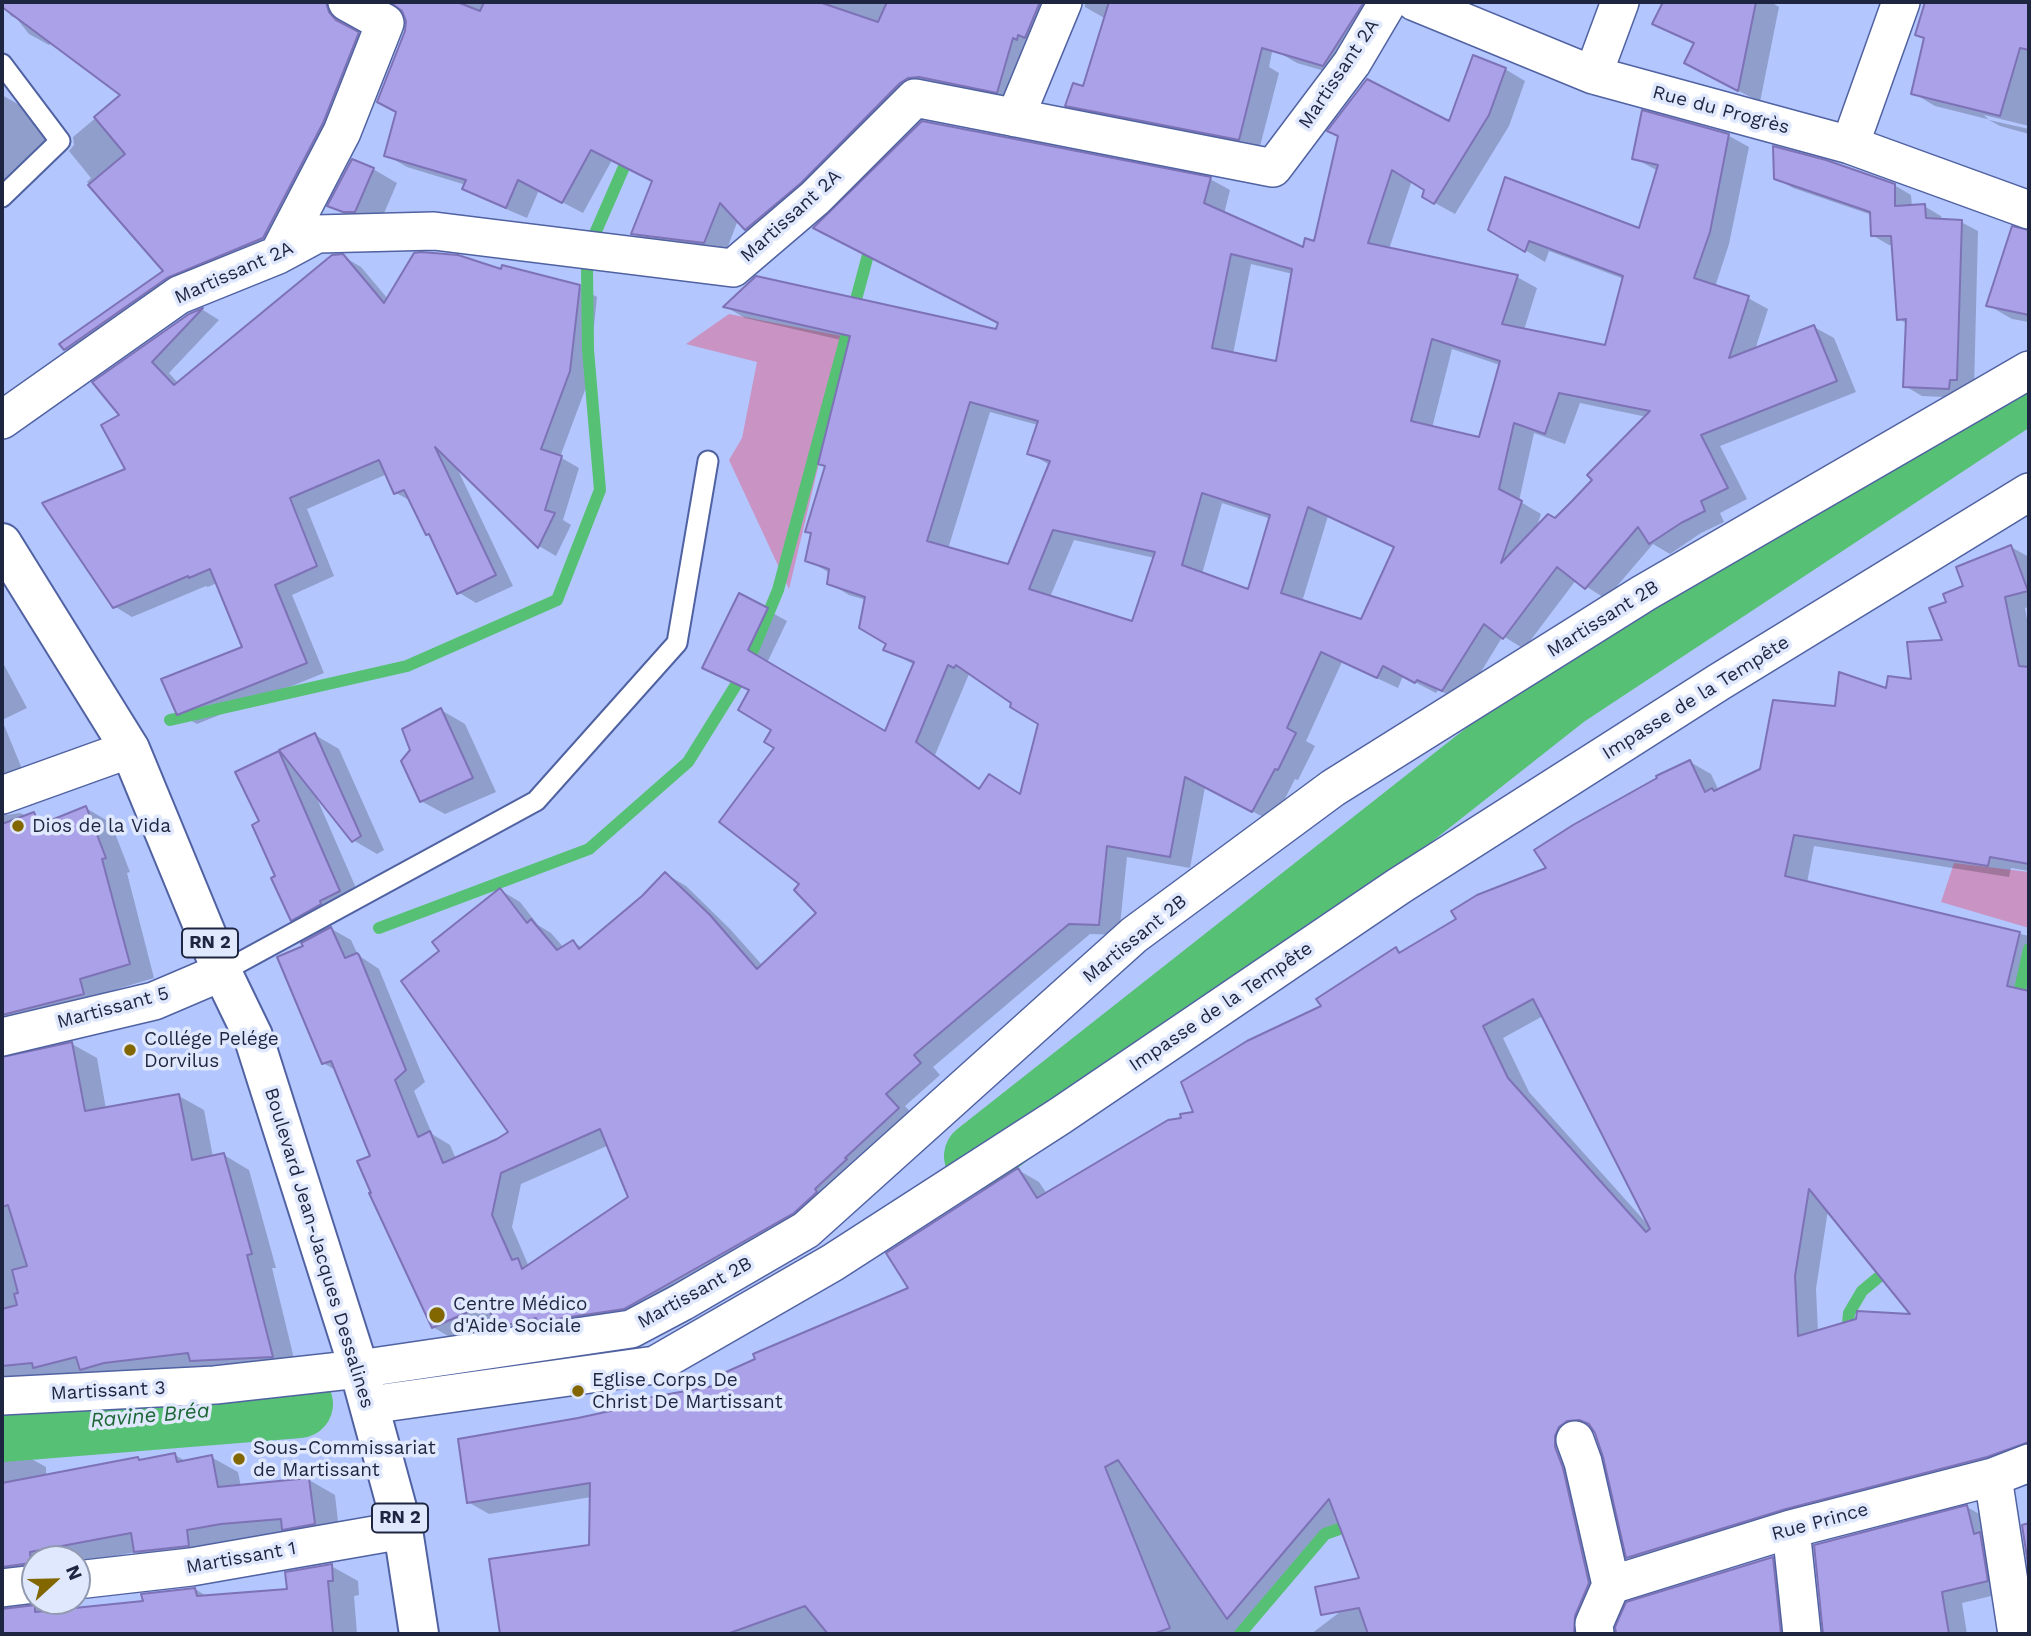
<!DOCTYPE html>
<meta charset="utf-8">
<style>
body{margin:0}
#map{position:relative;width:2031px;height:1636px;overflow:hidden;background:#b3c6fe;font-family:"Work Sans",sans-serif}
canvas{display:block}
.frame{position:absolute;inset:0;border:4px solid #1e2540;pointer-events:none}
.north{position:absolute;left:21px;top:1545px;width:70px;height:70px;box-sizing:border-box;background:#e0e8fe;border:2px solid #929ab2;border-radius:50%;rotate:68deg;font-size:19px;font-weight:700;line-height:28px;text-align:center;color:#1e2540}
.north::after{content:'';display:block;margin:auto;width:24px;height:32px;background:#826600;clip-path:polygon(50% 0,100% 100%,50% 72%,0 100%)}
</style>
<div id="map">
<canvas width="2031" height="1636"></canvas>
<div class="frame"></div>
<div class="north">N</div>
</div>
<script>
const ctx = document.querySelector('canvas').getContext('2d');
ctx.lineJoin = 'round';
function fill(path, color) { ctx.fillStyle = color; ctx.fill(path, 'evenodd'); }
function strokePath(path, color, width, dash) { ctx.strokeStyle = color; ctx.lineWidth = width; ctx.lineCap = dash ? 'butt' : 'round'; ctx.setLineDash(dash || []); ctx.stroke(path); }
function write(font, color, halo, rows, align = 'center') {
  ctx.font = font + ' "Work Sans",sans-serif'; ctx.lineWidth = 7; ctx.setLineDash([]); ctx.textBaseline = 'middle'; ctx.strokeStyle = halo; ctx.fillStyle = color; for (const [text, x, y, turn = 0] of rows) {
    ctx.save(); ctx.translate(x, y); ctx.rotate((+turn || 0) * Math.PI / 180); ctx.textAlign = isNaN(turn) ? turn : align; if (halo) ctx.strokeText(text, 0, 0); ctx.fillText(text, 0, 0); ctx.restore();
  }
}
const green = new Path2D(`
 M 729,314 L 842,336 L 850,333 L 789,589 L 729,460 L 742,438 L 757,362 L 686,344 Z
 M 1954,863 L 2029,872 L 2029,928 L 1941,902 Z`);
const shadow = new Path2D(`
 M 2,2 L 351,2 L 346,14 L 349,26 L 356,33 L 378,46 L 283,250 L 86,361 L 65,349 L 165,272 L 87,182 L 91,178 L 69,151 L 74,145 L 73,137 L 123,95 L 53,43 L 49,45 L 29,34 L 17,19 L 11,16 L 2,5 Z
 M 393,2 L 1067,2 L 1017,103 L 941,88 L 767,240 L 746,229 L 738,220 L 725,254 L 654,245 L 634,234 L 654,182 L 612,160 L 583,213 L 539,190 L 527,218 L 485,200 L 465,188 L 466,185 L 407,167 L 386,155 L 398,112 L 408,20 L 404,10 Z
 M 1085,2 L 1282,2 L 1269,67 L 1279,73 L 1259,150 L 1088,117 L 1067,105 L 1084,88 L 1106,19 L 1085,7 Z
 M 1295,2 L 1357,2 L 1380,15 L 1345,77 L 1297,63 L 1276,51 Z
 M 1665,2 L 1771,2 L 1779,7 L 1760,102 L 1708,75 L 1695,45 L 1655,23 Z
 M 1927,2 L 2029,2 L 2029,126 L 1984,115 L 1989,120 L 2029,129 L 2029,134 L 2000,126 L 1987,119 L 1935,106 L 1913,93 L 1926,39 L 1917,34 Z
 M 1505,69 L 1525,81 L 1509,126 L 1455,214 L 1424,197 L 1426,189 L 1412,180 L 1389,249 L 1517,277 L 1537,288 L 1524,330 L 1606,347 L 1624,279 L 1549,251 L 1545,262 L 1490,229 L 1640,230 L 1658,171 L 1634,158 L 1643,112 L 1729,136 L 1749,147 L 1729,244 L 1715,287 L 1748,298 L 1768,309 L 1755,350 L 1814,327 L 1834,338 L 1856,392 L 1720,446 L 1747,499 L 1720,513 L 1724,522 L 1701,533 L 1670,554 L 1653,544 L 1606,599 L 1576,580 L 1524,649 L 1503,636 L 1463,701 L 1438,690 L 1436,693 L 1403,676 L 1398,688 L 1342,662 L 1306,741 L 1315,746 L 1298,780 L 1295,779 L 1273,822 L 1205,787 L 1190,868 L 1127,857 L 1119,935 L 1090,934 L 933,1067 L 940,1075 L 905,1106 L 918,1120 L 864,1170 L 645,1319 L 517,1338 L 497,1326 L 495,1320 L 453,1339 L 433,1327 L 372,1157 L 337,1071 L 323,1063 L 305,947 L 319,935 L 292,919 L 261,822 L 279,753 L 286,757 L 315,735 L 339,749 L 384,850 L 377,854 L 353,840 L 315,794 L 363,904 L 342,914 L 344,918 L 328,927 L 351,940 L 358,955 L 379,969 L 425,1082 L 414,1091 L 432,1134 L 450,1145 L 456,1159 L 510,1133 L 441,951 L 500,890 L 520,902 L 538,925 L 551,933 L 564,948 L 573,942 L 583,948 L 643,897 L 666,874 L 686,886 L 730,929 L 763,966 L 819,913 L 802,884 L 774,729 L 751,691 L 724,678 L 740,595 L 787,621 L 767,663 L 886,733 L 915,665 L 886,650 L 888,643 L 866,600 L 849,595 L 829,583 L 830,573 L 807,560 L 812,534 L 808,531 L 826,467 L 850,342 L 745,318 L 726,307 L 997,331 L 1210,179 L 1230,190 L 1224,214 L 1304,249 L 1316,243 L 1341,130 L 1450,123 ZM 1251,264 L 1293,274 L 1277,363 L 1233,354 ZM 1452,349 L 1500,365 L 1480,439 L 1432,428 ZM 1580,403 L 1647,417 L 1573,503 L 1555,520 L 1536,529 L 1541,514 L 1519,501 L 1534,433 L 1565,444 ZM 990,412 L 1038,425 L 1029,453 L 1050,465 L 1009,567 L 948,549 ZM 1222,503 L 1271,519 L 1249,591 L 1202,574 ZM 1328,516 L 1395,548 L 1362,621 L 1302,602 ZM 1074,540 L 1155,558 L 1133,623 L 1050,597 ZM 969,674 L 1013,702 L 1040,723 L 1021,795 L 981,789 L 935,755 ZM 609,1145 L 630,1197 L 529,1267 L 512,1227 L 521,1184 Z
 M 2,95 L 35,114 L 64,147 L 2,202 Z
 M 373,169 L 397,183 L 379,225 L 353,219 L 330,205 Z
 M 1776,178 L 1894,185 L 1911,195 L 1912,207 L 1924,206 L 1941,216 L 1942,221 L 1961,222 L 1978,231 L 1974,389 L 1966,398 L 1922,396 L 1905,386 L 1907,324 L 1899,319 L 1893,245 L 1889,245 L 1872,235 L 1872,215 L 1793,188 Z
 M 342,256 L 361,267 L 388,299 L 503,271 L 579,287 L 597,297 L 588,382 L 560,457 L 579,468 L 563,520 L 571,525 L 556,556 L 539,546 L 456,466 L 513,586 L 476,603 L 458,592 L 432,536 L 427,534 L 411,501 L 396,493 L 387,474 L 307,509 L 334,576 L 292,595 L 324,673 L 197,724 L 179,714 L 245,648 L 217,583 L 208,587 L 206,586 L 132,617 L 114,606 L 128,470 L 122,415 L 94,383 L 190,315 L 203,310 L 219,320 L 169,373 L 179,384 Z
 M 2003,259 L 2029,263 L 2029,322 L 2012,319 L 1988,305 Z
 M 2011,547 L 2029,557 L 2029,607 L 2025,608 L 2029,630 L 2029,871 L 2011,868 L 2009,877 L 1814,846 L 1807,883 L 2029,936 L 2029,1460 L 1649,1569 L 1628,1557 L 1605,1457 L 1596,1431 L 1590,1431 L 1609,1596 L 1594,1634 L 1311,1634 L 1453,1526 L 1339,1523 L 1245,1634 L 501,1634 L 590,1546 L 591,1497 L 489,1514 L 468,1502 L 578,1419 L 721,1387 L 910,1289 L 1018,1170 L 1039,1182 L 1047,1194 L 1195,1113 L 1396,949 L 1403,953 L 1549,869 L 1690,762 L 1711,774 L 1719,791 L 1761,770 L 1837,708 L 1913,681 L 1945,641 L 1948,603 ZM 1543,1016 L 1650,1227 L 1529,1092 L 1503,1038 ZM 1828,1210 L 1914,1316 L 1818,1332 L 1816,1289 Z
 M 2,661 L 27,708 L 2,720 L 29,786 L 6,807 L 7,815 L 20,813 L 27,816 L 34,814 L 49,822 L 86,808 L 111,823 L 130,872 L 127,873 L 154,978 L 104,993 L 108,1008 L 7,1045 L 6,1059 L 72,1044 L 97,1058 L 106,1109 L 179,1096 L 204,1110 L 213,1157 L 224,1155 L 249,1170 L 276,1268 L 272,1268 L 297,1371 L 2,1378 Z
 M 441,710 L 465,724 L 496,792 L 445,814 L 421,801 Z
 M 19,1452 L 46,1467 L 46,1476 L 138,1459 L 142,1461 L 175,1455 L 187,1462 L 211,1457 L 238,1472 L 241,1487 L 309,1480 L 335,1495 L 340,1539 L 293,1534 L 248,1538 L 212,1545 L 162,1567 L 136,1552 L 77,1563 L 77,1559 L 35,1559 L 35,1580 L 8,1596 L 8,1610 L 34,1607 L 45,1613 L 145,1603 L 195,1589 L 208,1597 L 289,1590 L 331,1566 L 358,1581 L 359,1595 L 354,1596 L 357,1634 L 2,1634 L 2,1453 Z
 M 1967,1507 L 1988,1519 L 2008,1592 L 1962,1603 L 1967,1634 L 1824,1634 Z
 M 1773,1559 L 1793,1571 L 1800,1634 L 1616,1634 L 1617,1628 Z`);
const stream = new Path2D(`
 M 593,238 L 631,151
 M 170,720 L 407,666 L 557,600 L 600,490 L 588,350 L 587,268
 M 379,928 L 589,849 L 688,762 L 744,672 L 778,590 L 872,240
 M 2017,1003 L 2029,949
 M 1847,1335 L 1849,1313 L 1862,1291 L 1892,1266
 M 1240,1634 L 1325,1534 L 1356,1523`);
const river = new Path2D(`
 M 978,1156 L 1563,695 L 2029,387
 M 445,1375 L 564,1363
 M 2,1428 L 299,1404`);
const building = new Path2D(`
 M 2,2 L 326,2 L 329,12 L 336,20 L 359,32 L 323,123 L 263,238 L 167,278 L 64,350 L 59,344 L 163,271 L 88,185 L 125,154 L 94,117 L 120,95 L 2,7 Z
 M 390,2 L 457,2 L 480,11 L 484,2 L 819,2 L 878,22 L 887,2 L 1040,2 L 1025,38 L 1018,35 L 1017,40 L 1013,38 L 997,93 L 919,77 L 908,78 L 900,83 L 801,183 L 745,230 L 720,203 L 704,243 L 631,234 L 652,181 L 591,150 L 562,203 L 518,180 L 506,208 L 462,189 L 466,180 L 384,156 L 396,112 L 377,102 L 405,31 L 406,21 L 402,11 Z
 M 1109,2 L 1364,2 L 1323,66 L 1262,48 L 1239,140 L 1065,106 L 1073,83 L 1083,86 Z
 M 1663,2 L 1756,2 L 1738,91 L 1684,63 L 1694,43 L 1652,24 Z
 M 1925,2 L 2029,2 L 2029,50 L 2020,48 L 2000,116 L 1911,94 L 1924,38 L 1915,35 Z
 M 1473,55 L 1506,68 L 1489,115 L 1434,204 L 1422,197 L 1424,190 L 1392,170 L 1368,243 L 1518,275 L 1502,324 L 1605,345 L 1623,276 L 1529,241 L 1525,252 L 1488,230 L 1505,177 L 1639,228 L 1658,165 L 1632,159 L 1642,110 L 1729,134 L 1710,232 L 1694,278 L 1749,296 L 1729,358 L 1814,325 L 1837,381 L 1701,435 L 1728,488 L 1701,501 L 1705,511 L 1681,523 L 1649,544 L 1638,527 L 1585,589 L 1557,567 L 1503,639 L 1484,624 L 1442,691 L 1417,680 L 1415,683 L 1383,666 L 1377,678 L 1321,652 L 1287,728 L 1296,733 L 1278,770 L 1275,769 L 1252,812 L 1185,777 L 1170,857 L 1107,846 L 1099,925 L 1069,924 L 914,1055 L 921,1063 L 886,1094 L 899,1108 L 845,1158 L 847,1159 L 815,1189 L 817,1192 L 794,1213 L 624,1309 L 537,1322 L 536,1318 L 495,1328 L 488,1303 L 432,1328 L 369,1193 L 371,1193 L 357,1161 L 370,1156 L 331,1061 L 322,1064 L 277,957 L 303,946 L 301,943 L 331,927 L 345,958 L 357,953 L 359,955 L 406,1070 L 395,1080 L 418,1137 L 430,1131 L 443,1163 L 497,1139 L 508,1132 L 401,981 L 439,951 L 432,942 L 500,888 L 527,923 L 531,919 L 557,950 L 573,940 L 579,949 L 642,896 L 665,872 L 710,915 L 757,969 L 816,913 L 794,890 L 799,884 L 719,822 L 774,748 L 764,742 L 771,730 L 738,710 L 749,690 L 702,668 L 739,593 L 768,608 L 748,650 L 885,731 L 914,662 L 883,650 L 886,644 L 859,628 L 865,597 L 827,584 L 829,569 L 805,561 L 811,533 L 805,532 L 825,466 L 818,464 L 850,336 L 723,307 L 756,276 L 996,329 L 998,323 L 813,228 L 922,121 L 1211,177 L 1204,203 L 1303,247 L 1305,238 L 1314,241 L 1338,136 L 1327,131 L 1367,79 L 1449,121 ZM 1231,254 L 1292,269 L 1276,361 L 1212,348 ZM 1432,339 L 1500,361 L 1479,437 L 1411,421 ZM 1559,393 L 1650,411 L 1587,475 L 1592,480 L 1572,501 L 1555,518 L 1548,514 L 1501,563 L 1522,501 L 1499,489 L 1514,423 L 1545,434 ZM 970,402 L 1038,421 L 1027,454 L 1050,461 L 1008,564 L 927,541 ZM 1202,493 L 1270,515 L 1248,589 L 1182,565 ZM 1308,507 L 1394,547 L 1361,619 L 1281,593 ZM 1053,530 L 1155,552 L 1132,621 L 1029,589 ZM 948,665 L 954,668 L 956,665 L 1011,703 L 1010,707 L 1038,724 L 1020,794 L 989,774 L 979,789 L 916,742 ZM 600,1129 L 628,1197 L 522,1269 L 518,1258 L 512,1260 L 492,1215 L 501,1173 Z
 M 1773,146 L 1826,160 L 1895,184 L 1895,206 L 1925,204 L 1926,218 L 1962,220 L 1957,380 L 1950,380 L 1949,389 L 1903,387 L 1906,319 L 1897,320 L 1891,236 L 1871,236 L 1870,212 L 1774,179 Z
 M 352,159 L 374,168 L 355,212 L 343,212 L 327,206 Z
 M 2012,226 L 2029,230 L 2029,315 L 1986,306 Z
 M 421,252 L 458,255 L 501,269 L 502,265 L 580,285 L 570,371 L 541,449 L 562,456 L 545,510 L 555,513 L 538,548 L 435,447 L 496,575 L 457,594 L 429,534 L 426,535 L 404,490 L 394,494 L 379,460 L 290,498 L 317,566 L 275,585 L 307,663 L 177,715 L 161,679 L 242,647 L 210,569 L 189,578 L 188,576 L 113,608 L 42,503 L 125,469 L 101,425 L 119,415 L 92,382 L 189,314 L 203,308 L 152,362 L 174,385 L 332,255 L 343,254 L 384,303 L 414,253 Z
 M 2011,545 L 2028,591 L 2005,597 L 2019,666 L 2029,667 L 2029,864 L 1990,857 L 1988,866 L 1794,835 L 1785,876 L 2020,932 L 2007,986 L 2029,991 L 2029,1442 L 1987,1457 L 1786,1509 L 1626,1558 L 1603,1457 L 1595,1433 L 1589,1424 L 1579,1420 L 1567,1421 L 1559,1427 L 1555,1436 L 1555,1447 L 1563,1468 L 1589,1583 L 1575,1616 L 1574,1634 L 1368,1634 L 1359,1608 L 1321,1615 L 1315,1587 L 1359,1578 L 1329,1499 L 1227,1619 L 1118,1460 L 1105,1467 L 1170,1628 L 1153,1634 L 828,1634 L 805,1606 L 727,1634 L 500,1634 L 489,1559 L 589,1545 L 590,1483 L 467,1503 L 458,1439 L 578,1418 L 647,1403 L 647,1398 L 719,1385 L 715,1377 L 755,1359 L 753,1354 L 908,1288 L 886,1253 L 1018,1168 L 1037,1198 L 1168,1120 L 1181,1118 L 1180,1114 L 1193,1112 L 1181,1082 L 1247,1041 L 1321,1006 L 1316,999 L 1396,947 L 1399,953 L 1456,919 L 1451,911 L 1477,895 L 1546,868 L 1534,850 L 1573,825 L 1657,778 L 1656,776 L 1690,760 L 1705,792 L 1712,788 L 1714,791 L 1760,769 L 1773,700 L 1835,706 L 1839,672 L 1886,688 L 1888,676 L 1911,679 L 1907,642 L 1942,640 L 1929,608 L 1946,602 L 1943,594 L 1963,586 L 1956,567 ZM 1533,999 L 1650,1229 L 1646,1232 L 1508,1078 L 1483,1026 ZM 1809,1189 L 1910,1314 L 1857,1311 L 1856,1319 L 1798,1336 L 1795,1276 Z
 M 441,708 L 473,778 L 420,802 L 401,761 L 410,750 L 402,729 Z
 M 315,733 L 361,836 L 352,842 L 279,750 Z
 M 279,751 L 340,891 L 320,901 L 321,904 L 291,921 L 271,878 L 275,876 L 252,825 L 259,821 L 235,772 Z
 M 86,806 L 106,858 L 102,859 L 130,964 L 80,979 L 84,994 L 2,1015 L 2,824 L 34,812 L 39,825 Z
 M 72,1042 L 85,1111 L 179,1094 L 192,1160 L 224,1153 L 252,1254 L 247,1255 L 273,1357 L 190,1361 L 188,1353 L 104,1363 L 80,1370 L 76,1357 L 33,1368 L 32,1363 L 2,1366 L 2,1309 L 17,1305 L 14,1294 L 18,1293 L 12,1270 L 27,1266 L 8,1205 L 2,1207 L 2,1057 Z
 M 175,1453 L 177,1462 L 212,1455 L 218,1487 L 309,1478 L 315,1524 L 282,1530 L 281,1519 L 221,1524 L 187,1530 L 189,1546 L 134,1552 L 131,1533 L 30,1552 L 31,1563 L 2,1567 L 2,1483 L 138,1457 L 139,1460 Z
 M 1967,1505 L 1974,1534 L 1980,1532 L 1988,1581 L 1942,1592 L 1949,1634 L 1823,1634 L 1814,1545 Z
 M 2029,1523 L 2029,1571 L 2022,1525 Z
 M 1773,1557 L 1781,1634 L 1616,1634 L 1615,1627 L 1626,1602 Z
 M 332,1564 L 333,1581 L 328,1581 L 333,1634 L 2,1634 L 2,1609 L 35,1605 L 35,1612 L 143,1601 L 141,1594 L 195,1588 L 197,1596 L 287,1589 L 285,1572 Z`);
const service = new Path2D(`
 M 2,64 L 60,141 L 2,197
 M 222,972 L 536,801 L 677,643 L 708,461`);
const minor = new Path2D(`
 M 1415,2 L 1593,75 L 1850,145 L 2029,210
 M 1593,75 L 1620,2
 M 1015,118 L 1063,2
 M 1850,145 L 1901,2
 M 278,255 L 342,132 L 385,23 L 347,2
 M 2,420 L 179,295 L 278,255 L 317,234 L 434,231 L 733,268 L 815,198 L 915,98 L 1273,168 L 1352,63 L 1388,2
 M 2,795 L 130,749
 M 2,1037 L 154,1001 L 222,972
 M 2,1396 L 215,1385 L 359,1369 L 631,1329 L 682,1302 L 806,1230 L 1134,935 L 1333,788 L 1644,593 L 2029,370
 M 369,1405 L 655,1365 L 832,1263 L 1060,1116 L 1399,886 L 1719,682 L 2029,492
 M 1575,1440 L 1583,1462 L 1611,1585
 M 1993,1477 L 2017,1634
 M 1791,1529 L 1802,1634
 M 77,1580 L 191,1567 L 403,1530
 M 1611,1585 L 1791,1529 L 1993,1477 L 2029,1463
 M 2,1588 L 35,1584
 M 1595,1634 L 1594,1624 L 1611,1585`);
const primary = new Path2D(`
 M 2,543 L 130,749 L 222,972 L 253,1036 L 359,1369 L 403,1530 L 419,1634`);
const markers = [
 [18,826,7,"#826600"],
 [130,1050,7,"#826600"],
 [437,1315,9,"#826600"],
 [578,1391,7,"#826600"],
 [239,1459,7,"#826600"]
];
const shields = [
 [210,943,56],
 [400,1518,56]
];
const shieldNames = [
 ["RN 2",210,943],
 ["RN 2",400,1518]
];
const streetNames = [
 ["Martissant 2A",1339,74,-56],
 ["Rue du Progrès",1721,110,15],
 ["Martissant 2A",791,216,-42],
 ["Martissant 2A",234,273,-24],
 ["Martissant 2B",1603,619,-32],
 ["Impasse de la Tempête",1696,698,-32],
 ["Martissant 2B",1135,939,-39],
 ["Impasse de la Tempête",1221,1007,-34],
 ["Martissant 5",113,1008,-15],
 ["Boulevard Jean-Jacques Dessalines",319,1248,73],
 ["Martissant 2B",695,1293,-29],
 ["Martissant 3",108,1391,-3],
 ["Rue Prince",1820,1522,-15],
 ["Martissant 1",241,1558,-10]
];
const poiNames = [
 ["Dios de la Vida",32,826],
 ["Collége Pelége",144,1039],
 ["Dorvilus",144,1061],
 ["Centre Médico",453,1304],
 ["d'Aide Sociale",453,1326],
 ["Eglise Corps De",592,1380],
 ["Christ De Martissant",592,1402],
 ["Sous-Commissariat",253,1448],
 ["de Martissant",253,1470]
];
const waterNames = [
 ["Ravine Bréa",150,1416,-5]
];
fill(green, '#c994c3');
fill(shadow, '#0003');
strokePath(stream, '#56c074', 12);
strokePath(river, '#56c074', 68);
fill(building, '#aba1e8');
strokePath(building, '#7d72b6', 2);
strokePath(service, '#5062a1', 23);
strokePath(minor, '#5062a1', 40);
strokePath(primary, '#5062a1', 42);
strokePath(service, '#fff', 19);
strokePath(minor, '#fff', 37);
strokePath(primary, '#fff', 38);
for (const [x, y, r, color] of markers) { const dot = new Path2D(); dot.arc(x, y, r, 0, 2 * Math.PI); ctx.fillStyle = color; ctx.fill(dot); strokePath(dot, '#e0e8fe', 2.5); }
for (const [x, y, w] of shields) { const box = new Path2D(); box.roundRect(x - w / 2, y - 14.5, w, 29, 5); ctx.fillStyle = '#e0e8fe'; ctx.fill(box); strokePath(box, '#1e2540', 2); }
write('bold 18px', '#1e2540', null, shieldNames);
write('19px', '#1e2540', '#e0e8fe', streetNames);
write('19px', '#1e2540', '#e0e8fe', poiNames, 'left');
write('italic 21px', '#1e6736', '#e0e8fe', waterNames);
</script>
